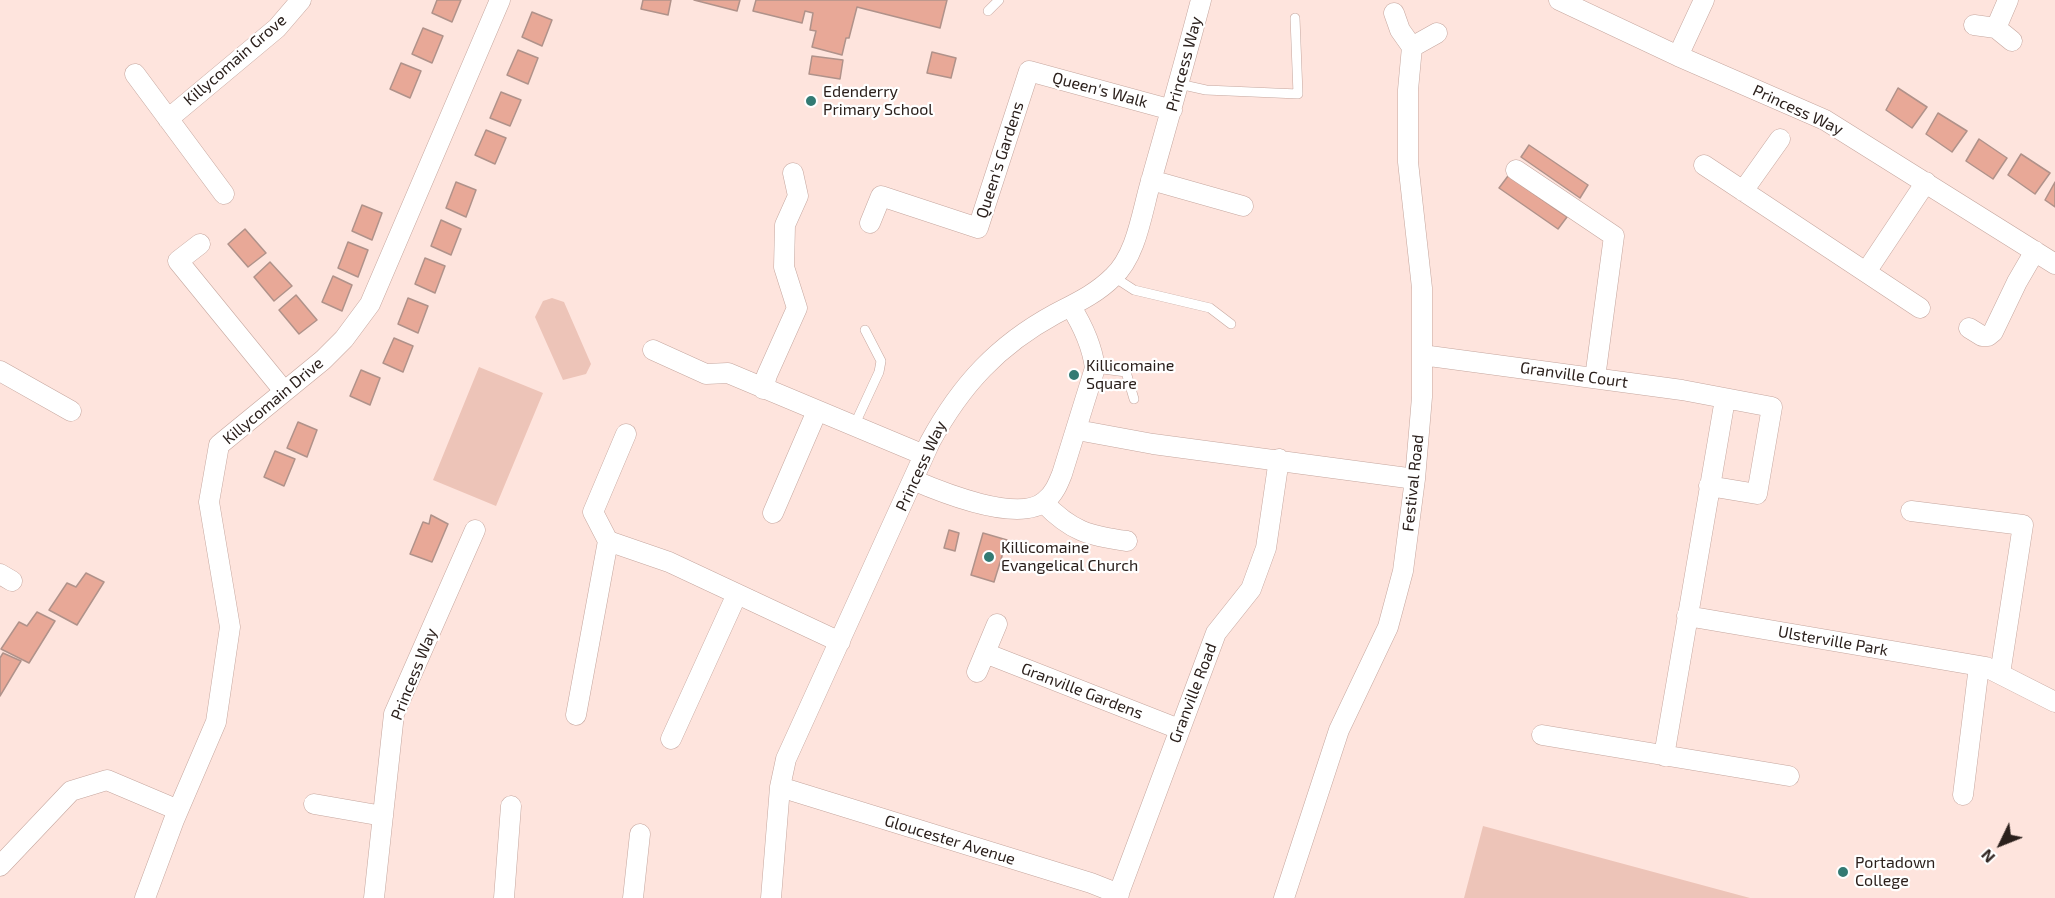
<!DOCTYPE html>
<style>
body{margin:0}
#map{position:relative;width:2055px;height:898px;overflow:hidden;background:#fee4dd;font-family:"Exo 2",sans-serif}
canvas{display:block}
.north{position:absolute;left:1971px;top:814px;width:60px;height:60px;-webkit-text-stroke:4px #fff;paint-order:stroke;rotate:227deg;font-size:16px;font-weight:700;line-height:24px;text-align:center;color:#2b201c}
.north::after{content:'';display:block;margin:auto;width:21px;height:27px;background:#2b201c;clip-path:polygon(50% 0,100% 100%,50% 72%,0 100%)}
</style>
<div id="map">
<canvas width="2055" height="898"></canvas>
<div class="north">N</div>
</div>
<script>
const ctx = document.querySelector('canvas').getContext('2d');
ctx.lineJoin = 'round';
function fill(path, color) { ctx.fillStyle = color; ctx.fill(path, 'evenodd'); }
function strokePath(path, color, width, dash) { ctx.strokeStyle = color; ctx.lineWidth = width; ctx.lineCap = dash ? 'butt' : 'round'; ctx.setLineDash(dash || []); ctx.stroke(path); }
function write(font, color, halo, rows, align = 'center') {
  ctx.font = font + ' "Exo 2",sans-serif'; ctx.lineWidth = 4.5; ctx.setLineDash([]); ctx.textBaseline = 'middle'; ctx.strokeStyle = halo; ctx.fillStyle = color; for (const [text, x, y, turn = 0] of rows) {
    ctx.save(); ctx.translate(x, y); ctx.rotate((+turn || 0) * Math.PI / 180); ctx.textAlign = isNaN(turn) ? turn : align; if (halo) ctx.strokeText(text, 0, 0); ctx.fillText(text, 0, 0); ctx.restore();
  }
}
const green = new Path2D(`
 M 552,298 L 564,302 L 591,364 L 586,374 L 563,380 L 535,317 L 543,301 Z
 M 479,367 L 543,393 L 496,506 L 433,480 Z
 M 1483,826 L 1750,898 L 1464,898 Z`);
const building = new Path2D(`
 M 437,0 L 461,0 L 452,22 L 432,13 Z
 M 643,0 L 671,0 L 668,15 L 641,9 Z
 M 694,0 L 740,0 L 737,11 Z
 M 756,0 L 947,0 L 940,28 L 857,7 L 849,38 L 846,38 L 842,55 L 812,47 L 816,31 L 810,30 L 813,13 L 805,11 L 802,23 L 753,11 Z
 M 532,12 L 552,20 L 542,46 L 522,37 Z
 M 423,28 L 443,36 L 432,63 L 412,54 Z
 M 518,50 L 538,58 L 528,84 L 507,75 Z
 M 932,52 L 956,58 L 951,78 L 927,73 Z
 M 812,56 L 843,60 L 840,79 L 809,74 Z
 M 401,63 L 421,71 L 410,98 L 390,89 Z
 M 1898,88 L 1927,107 L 1912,128 L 1886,110 Z
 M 501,92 L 521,100 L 510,126 L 490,118 Z
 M 1938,113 L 1967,131 L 1952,152 L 1926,134 Z
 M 486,130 L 506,138 L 495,164 L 475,155 Z
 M 1979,139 L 2007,158 L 1993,179 L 1966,161 Z
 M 1529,145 L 1588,185 L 1580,198 L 1521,157 Z
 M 2021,154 L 2050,173 L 2035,194 L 2008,175 Z
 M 1508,176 L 1567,217 L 1558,229 L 1499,188 Z
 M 456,182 L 476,190 L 466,217 L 446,208 Z
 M 2055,182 L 2055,207 L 2045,200 Z
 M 362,205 L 382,213 L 372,240 L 352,231 Z
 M 441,220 L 461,229 L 451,255 L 431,246 Z
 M 245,229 L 266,253 L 248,267 L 228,244 Z
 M 348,242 L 368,250 L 358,277 L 338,268 Z
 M 425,258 L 445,266 L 435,293 L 415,284 Z
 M 270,262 L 292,286 L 274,301 L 254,277 Z
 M 333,276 L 352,285 L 342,311 L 322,302 Z
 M 296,295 L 317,320 L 299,334 L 279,310 Z
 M 408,298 L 428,306 L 418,333 L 398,324 Z
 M 394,338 L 413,346 L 403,372 L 383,363 Z
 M 361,370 L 380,378 L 370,405 L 350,396 Z
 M 298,422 L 317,430 L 307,457 L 287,448 Z
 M 275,451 L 295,459 L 284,486 L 264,477 Z
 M 431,515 L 448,524 L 432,562 L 410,554 L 423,522 L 429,524 Z
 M 949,530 L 959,533 L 955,551 L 944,548 Z
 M 983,533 L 1007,540 L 994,582 L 971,575 Z
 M 86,573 L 104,582 L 77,625 L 49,610 L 67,583 L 76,587 Z
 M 37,612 L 55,621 L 29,663 L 1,649 L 19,622 L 27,626 Z
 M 3,653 L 21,661 L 0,696 L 0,658 Z`);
const service = new Path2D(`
 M 988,11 L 999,0
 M 1179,84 L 1206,90 L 1298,94 L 1295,18
 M 1114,277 L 1134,290 L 1210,308 L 1231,324
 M 1095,368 L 1126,372 L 1134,399
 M 854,426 L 879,372 L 881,361 L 865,330`);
const minor = new Path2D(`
 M 1559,0 L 1678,56 L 1825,120 L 2055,264
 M 1394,13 L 1400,30 L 1412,47 L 1437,33
 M 1974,25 L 1996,28 L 2012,41
 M 1996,28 L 2008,0
 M 1678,56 L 1704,0
 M 135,74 L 224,194
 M 168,119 L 277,28 L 301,0
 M 1704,165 L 1920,308
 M 1516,170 L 1614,236 L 1595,378
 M 1151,180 L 1243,206
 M 1743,191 L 1780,139
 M 870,223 L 881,196 L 978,228 L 1029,71 L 1172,110
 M 200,244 L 178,261 L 284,391
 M 1866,272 L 1926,182
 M 1969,328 L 1982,336 L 1988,336 L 1993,332 L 2017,282 L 2035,251
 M 653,350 L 706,374 L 728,373 L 924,455
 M 1422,355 L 1682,390 L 1772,407 L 1757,494 L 1709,486
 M 0,371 L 71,411
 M 763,389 L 767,375 L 797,308 L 784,267 L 785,225 L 798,196 L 793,173
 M 1077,430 L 1153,444 L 1415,479
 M 913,480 C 941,492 1019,524 1045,501 C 1054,494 1058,484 1062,474 L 1095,368 C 1092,346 1083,326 1071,307
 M 1044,503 C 1071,531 1089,536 1127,541
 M 1911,511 L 2023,525 L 2000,674
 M 773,513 L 817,411
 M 608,541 L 669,562 L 840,642
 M 0,574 L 12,581
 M 1687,616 L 1986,667 L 2055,702
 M 985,653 L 1179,729
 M 977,672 L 997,624
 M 576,715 L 608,541 L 593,512 L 626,434
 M 1542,735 L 1789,776
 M 671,739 L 737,594
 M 1664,756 L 1725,399
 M 780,787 L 1091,883 L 1119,894
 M 1963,795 L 1979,666
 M 314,804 L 383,816
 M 0,866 L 71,791 L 107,780 L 178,810
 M 145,898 L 174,820 L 216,722 L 230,627 L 209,502 L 219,445 L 323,360 L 344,339 L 370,304 L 500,0
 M 374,898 L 394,714 L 475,530
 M 504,898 L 511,806
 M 633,898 L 640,834
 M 771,898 L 780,787 L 786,759 L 930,442 C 961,385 998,345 1055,314 C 1076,303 1096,294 1113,277 C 1137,255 1142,211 1151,181 C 1168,121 1185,61 1201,0
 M 1117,898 L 1216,633 L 1251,589 L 1266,548 L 1279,459
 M 1284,898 L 1339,730 L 1388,627 L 1403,571 L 1415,479 L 1422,397 L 1422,288 L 1408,162 L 1408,90 L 1412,47`);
const markers = [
 [811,101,6,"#337a73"],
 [1074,375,6,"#337a73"],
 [989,557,6,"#337a73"],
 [1843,872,6,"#337a73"]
];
const streetNames = [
 ["Killycomain Grove",235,60,-41],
 ["Princess Way",1184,64,-75],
 ["Queen's Walk",1100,90,15],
 ["Princess Way",1798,110,25],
 ["Queen's Gardens",1000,160,-72],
 ["Granville Court",1574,375,8],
 ["Killycomain Drive",273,401,-40],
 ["Princess Way",921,466,-65],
 ["Festival Road",1413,483,-84],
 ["Ulsterville Park",1833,641,10],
 ["Princess Way",414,674,-68],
 ["Granville Gardens",1082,691,21],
 ["Granville Road",1193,693,-69],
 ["Gloucester Avenue",950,840,17]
];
const poiNames = [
 ["Edenderry",823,92],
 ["Primary School",823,110],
 ["Killicomaine",1086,366],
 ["Square",1086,384],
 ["Killicomaine",1001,548],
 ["Evangelical Church",1001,566],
 ["Portadown",1855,863],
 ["College",1855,881]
];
fill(green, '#edc4b8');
fill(building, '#e8a897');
strokePath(building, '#b0928a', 1.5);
strokePath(service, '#c5a69e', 10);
strokePath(minor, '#c5a69e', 21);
strokePath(service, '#fff', 9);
strokePath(minor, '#fff', 20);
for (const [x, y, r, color] of markers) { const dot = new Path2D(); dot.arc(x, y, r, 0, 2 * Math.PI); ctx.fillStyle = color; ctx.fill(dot); strokePath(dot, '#fff', 2); }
write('16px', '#2b201c', '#fff', streetNames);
write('16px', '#2b201c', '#fff', poiNames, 'left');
</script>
